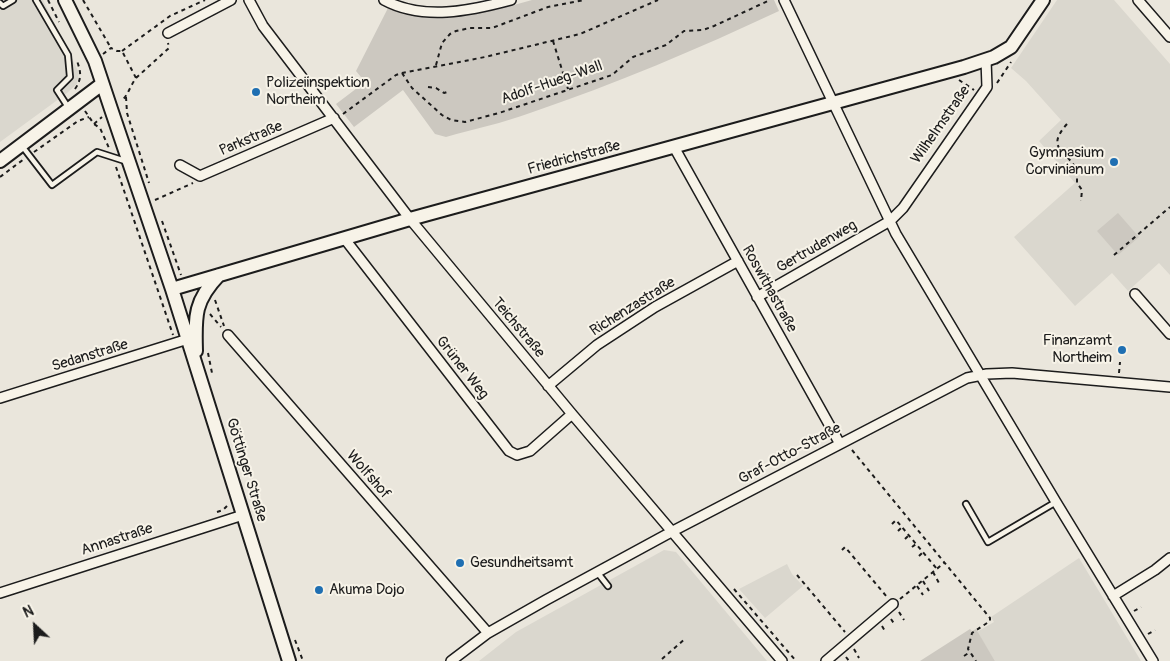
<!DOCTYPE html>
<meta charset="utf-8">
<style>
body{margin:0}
#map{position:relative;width:1170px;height:661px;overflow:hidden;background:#eae6dc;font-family:Pangolin,sans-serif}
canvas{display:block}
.north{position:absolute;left:10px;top:601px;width:50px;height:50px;-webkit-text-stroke:4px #f7f3e8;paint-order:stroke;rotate:335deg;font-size:14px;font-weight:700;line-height:20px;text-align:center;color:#1c1c1c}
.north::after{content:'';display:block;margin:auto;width:18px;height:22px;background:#1c1c1c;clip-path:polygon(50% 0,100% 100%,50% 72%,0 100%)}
</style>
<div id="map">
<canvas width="1170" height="661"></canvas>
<div class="north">N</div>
</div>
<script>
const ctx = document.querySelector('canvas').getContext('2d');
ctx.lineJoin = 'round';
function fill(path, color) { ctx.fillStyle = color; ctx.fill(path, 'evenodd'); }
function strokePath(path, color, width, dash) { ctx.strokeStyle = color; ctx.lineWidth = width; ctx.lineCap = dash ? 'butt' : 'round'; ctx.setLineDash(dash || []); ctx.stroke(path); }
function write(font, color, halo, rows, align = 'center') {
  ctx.font = font + ' Pangolin,sans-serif'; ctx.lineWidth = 4; ctx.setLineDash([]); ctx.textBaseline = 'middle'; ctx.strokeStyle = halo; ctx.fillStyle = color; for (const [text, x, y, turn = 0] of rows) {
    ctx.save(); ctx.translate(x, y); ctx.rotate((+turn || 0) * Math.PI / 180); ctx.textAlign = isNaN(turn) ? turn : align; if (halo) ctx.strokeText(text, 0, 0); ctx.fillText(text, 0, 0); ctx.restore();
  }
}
const built = new Path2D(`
 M 0,0 L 43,0 L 79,73 L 77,84 L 67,93 L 0,142 Z
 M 1057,0 L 1114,0 L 1170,64 L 1170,275 L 1159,263 L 1128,291 L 1112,273 L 1075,306 L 1014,237 L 1075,183 L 1039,141 L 1061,120 L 1026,81 L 1011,68 Z
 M 664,550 L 676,552 L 767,661 L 479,661 L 516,632 Z
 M 1079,558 L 1141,661 L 995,661 L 977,632 L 994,622 L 991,617 Z
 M 787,564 L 792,574 L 803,586 L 765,618 L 739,589 Z`);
const green = new Path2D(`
 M 532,0 L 774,0 L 779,11 C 698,49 615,84 530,113 C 503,123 474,129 446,137 L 435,134 L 403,90 L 354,127 L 336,104 L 365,82 L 356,71 L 388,8 C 398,12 407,16 418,17 C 456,21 496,10 532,0 Z
 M 1118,213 L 1139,237 L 1118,255 L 1097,231 Z
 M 970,629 L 972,631 L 976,629 L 995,661 L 920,661 Z`);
const path = new Path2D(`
 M 48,0 L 59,22
 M 83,0 L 111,48
 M 553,41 L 568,89
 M 122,51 L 170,16 L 205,0
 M 103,54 L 111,48 L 117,51 L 122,51 L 136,78 C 130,86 128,96 121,101
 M 436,65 L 442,43 L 450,34 L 456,31 L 470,28 L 492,28 L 548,7 L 584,0
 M 402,73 L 412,88 L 442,115 L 451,120 L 465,122 L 499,113 L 612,75 L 633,57 L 666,45 L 684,31 L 703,30 L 714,26 L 770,0
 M 136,78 L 169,48 L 168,43
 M 959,80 L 974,90
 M 997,83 L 1011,62
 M 428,87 L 436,88 L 444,93 L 450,91
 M 75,89 C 82,79 81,72 77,61
 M 126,97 L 127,113 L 149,183
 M 85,111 L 94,124 L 100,128 L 109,148
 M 343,114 L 396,75 L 402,73 L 485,57 L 580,34 L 658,0
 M 94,124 L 102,117
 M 1067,124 C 1044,150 1068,150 1077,171 L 1077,183 L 1082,190 L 1081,201
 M 34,152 L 78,121 L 89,117
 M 116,167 L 173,335
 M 0,177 L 24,159
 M 155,200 L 193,183
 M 162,221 L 181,275
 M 1114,255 L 1170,207
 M 215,300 L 224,326
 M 210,314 L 221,327
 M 208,353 L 212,373
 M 1119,373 L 1120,362
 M 852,450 L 990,618 L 990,621 L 972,633 L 968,649 L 976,661
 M 217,512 L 223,510 L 227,506
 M 892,524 L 896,520 L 937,569
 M 898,531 L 902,527
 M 905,539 L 909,535
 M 912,547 L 916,544
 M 842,550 L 845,547 L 887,597
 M 919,556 L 923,552
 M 933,572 L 940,585
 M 797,575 L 845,632
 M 923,581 L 929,591
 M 917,586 L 923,595
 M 734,589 L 796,661
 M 900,599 L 944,563
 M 1134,611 L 1141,607
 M 899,612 L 904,620
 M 891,619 L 895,625
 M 882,626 L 885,631
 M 1148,634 L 1155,630
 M 295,640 L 303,661
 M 854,649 L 859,658
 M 964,656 L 970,652
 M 846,657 L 849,661
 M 662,659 L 686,638`);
const lane = new Path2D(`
 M 36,0 L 68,55 L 70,77 L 57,90 L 68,107
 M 0,3 L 3,6 L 13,0
 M 22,146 L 52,185 L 97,152 L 125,161
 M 966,504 L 988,542 L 1056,502
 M 597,572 L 608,586`);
const street = new Path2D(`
 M 249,0 L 263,26 L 410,219 L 572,414 L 782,661
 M 384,0 C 423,21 470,11 511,0
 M 784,0 L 896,234 L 1056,502 L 1153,661
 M 1138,0 L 1170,37
 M 168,33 L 231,0
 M 674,147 L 840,444
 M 180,165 L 200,176 L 334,118
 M 344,238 L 509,451 L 517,455 L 530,451 L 572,414
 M 1135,294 L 1170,334
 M 757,297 L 890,221 L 903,208 L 987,87 L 986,60
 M 228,335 L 488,633
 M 548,386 L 597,345 L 655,307 L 738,261
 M 0,398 L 188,339
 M 0,593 L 243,515
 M 1113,596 L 1155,570 L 1170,558
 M 451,661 L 488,633 L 546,600 L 673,531 L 967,378 L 987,374 L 1012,373 L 1170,387
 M 826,661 L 893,604`);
const secondary = new Path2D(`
 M 65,0 L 95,61 L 111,109 L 172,289 L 289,661
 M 0,161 L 102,84
 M 172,289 L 410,219 L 964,67 L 994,57 L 1011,47 L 1043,0
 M 196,351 C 195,316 194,301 219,275`);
const markers = [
 [256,92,5,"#1f6fb2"],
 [1114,162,5,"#1f6fb2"],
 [1122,350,5,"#1f6fb2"],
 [460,563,5,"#1f6fb2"],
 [319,590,5,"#1f6fb2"]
];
const poiNames = [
 ["Polizeiinspektion",266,83],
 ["Northeim",266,100],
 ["Gymnasium",1104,153,"right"],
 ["Corvinianum",1104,170,"right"],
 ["Finanzamt",1112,341,"right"],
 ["Northeim",1112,358,"right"],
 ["Gesundheitsamt",470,563],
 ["Akuma Dojo",329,590]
];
const streetNames = [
 ["Adolf-Hueg-Wall",552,83,-19],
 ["Wilhelmstraße",941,125,-55],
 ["Parkstraße",251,139,-23],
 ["Friedrichstraße",574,158,-15],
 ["Gertrudenweg",817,247,-30],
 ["Roswithastraße",769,289,61],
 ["Richenzastraße",633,307,-32],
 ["Teichstraße",518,328,50],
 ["Sedanstraße",90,356,-17],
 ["Grüner Weg",462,368,52],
 ["Graf-Otto-Straße",790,454,-28],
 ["Göttinger Straße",246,470,73],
 ["Wolfshof",368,475,49],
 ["Annastraße",117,540,-18]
];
fill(built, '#dad7ce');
fill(green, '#ccc8c0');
strokePath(lane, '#1c1c1c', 8);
strokePath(street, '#1c1c1c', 12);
strokePath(secondary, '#1c1c1c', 16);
strokePath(path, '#1c1c1c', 2, [4, 4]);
strokePath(lane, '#f7f3e8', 4.5);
strokePath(street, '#f7f3e8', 9);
strokePath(secondary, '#f7f3e8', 12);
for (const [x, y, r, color] of markers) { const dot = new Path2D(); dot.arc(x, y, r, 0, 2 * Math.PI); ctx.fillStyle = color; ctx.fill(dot); strokePath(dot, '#f7f3e8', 2); }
write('15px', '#1c1c1c', '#f7f3e8', poiNames, 'left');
write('15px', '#1c1c1c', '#f7f3e8', streetNames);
</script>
